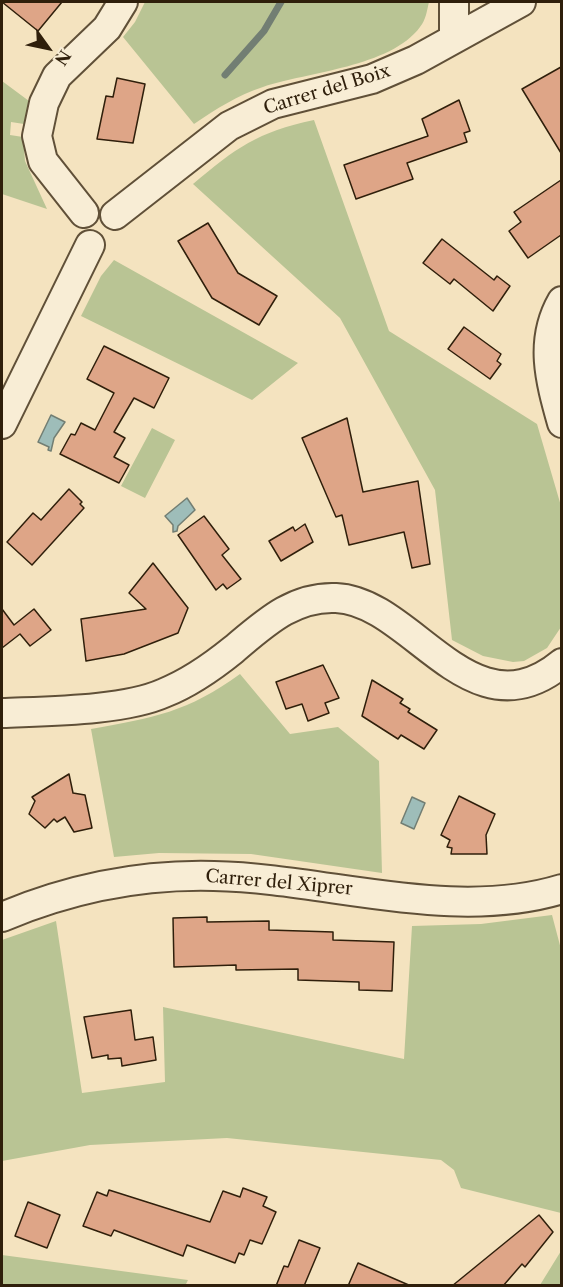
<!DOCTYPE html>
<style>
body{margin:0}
#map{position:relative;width:563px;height:1287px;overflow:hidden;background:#f4e3bf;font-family:"Libre Caslon Text",serif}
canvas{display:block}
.frame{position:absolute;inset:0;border:3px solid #2f1f0b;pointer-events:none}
.north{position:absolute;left:18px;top:18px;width:60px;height:60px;-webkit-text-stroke:4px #f8edd5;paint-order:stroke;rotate:123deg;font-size:16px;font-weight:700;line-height:24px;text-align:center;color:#2f1f0b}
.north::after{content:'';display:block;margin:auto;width:21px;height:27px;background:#2f1f0b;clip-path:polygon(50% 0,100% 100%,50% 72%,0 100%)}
</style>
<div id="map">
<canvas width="563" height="1287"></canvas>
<div class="frame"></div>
<div class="north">N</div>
</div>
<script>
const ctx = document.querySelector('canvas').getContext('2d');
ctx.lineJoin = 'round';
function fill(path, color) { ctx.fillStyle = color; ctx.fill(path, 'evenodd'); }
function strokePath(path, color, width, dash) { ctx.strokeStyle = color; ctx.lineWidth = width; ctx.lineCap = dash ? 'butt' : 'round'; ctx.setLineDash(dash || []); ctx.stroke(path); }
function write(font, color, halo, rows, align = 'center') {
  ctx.font = font + ' "Libre Caslon Text",serif'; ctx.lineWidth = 4.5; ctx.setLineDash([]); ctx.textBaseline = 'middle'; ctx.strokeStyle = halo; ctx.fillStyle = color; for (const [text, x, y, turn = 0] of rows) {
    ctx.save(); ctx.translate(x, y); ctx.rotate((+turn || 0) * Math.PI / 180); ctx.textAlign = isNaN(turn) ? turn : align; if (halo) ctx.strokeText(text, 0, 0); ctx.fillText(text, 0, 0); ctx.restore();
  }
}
const green = new Path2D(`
 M 145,2 L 429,2 C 427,10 426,20 420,27 C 391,67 307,72 263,87 C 238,95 216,109 194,124 L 123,37 L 135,22 Z
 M 2,81 L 29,101 L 24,124 L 11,122 L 10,135 L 23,137 L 25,161 L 47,209 L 2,194 Z
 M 314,120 L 389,331 L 537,424 L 561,506 L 561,627 L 547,648 L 524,661 L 513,662 L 483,656 L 452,640 L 435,490 L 340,318 L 193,184 C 236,148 257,132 314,120 Z
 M 114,260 L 298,363 L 252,400 L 81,316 L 101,276 Z
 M 152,428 L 175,440 L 145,498 L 121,486 Z
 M 240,674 L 290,734 L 338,727 L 379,761 L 382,873 L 251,854 L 159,853 L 114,857 L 91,729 C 153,718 188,712 240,674 Z
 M 552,915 L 562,953 L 561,1213 L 461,1188 L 454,1170 L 441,1160 L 227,1138 L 90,1145 L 2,1161 L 2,940 L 56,921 L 82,1093 L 165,1082 L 163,1007 L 404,1059 L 412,926 L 481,924 Z
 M 561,1251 L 561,1285 L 540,1285 Z
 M 2,1255 L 188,1280 L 185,1286 L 2,1285 Z`);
const water = new Path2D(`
 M 51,415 L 65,422 L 54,438 L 51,451 L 48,450 L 49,447 L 38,442 Z
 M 187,498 L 195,510 L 178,526 L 177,531 L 173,532 L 173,525 L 165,516 Z
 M 412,797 L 425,803 L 414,829 L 401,823 Z`);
const stream = new Path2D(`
 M 225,75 L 264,31 L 281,2`);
const building = new Path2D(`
 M 2,2 L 62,2 L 38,31 Z
 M 561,67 L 561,153 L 522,89 Z
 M 117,78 L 145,84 L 133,143 L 97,139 L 106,96 L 113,97 Z
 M 459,100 L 470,131 L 464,133 L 467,142 L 407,163 L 413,179 L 356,199 L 344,165 L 428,136 L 422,119 Z
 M 561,180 L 561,235 L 528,258 L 509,231 L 521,222 L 514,212 Z
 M 208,223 L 238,273 L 277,296 L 259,325 L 212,298 L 178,241 Z
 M 442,239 L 494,280 L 497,276 L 510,286 L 493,311 L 454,279 L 450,284 L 423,263 Z
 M 464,327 L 501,354 L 497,361 L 501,364 L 490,379 L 448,349 Z
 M 104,346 L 169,378 L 154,408 L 134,398 L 114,432 L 125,438 L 114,457 L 129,465 L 119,483 L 60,454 L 71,434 L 75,435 L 81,423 L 95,430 L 114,393 L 87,379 Z
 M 347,418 L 363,492 L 418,481 L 430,564 L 412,568 L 404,532 L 349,545 L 342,515 L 336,517 L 302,438 Z
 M 69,489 L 82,502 L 80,504 L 84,508 L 32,565 L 7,542 L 33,513 L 41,520 Z
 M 204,516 L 229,549 L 222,555 L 241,579 L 227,589 L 223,584 L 216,590 L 178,535 Z
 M 305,524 L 313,542 L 281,561 L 269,541 L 293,527 L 295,531 Z
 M 153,563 L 188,608 L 178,633 L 124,654 L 86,661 L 81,619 L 146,609 L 129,593 Z
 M 2,609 L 14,625 L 34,609 L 51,630 L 30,646 L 20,634 L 2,648 Z
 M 323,665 L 339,698 L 325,703 L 329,713 L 308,721 L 302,704 L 286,709 L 276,682 Z
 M 372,680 L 403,699 L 400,703 L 410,709 L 408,712 L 437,730 L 424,749 L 401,735 L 398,739 L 362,716 Z
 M 69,774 L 73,793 L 85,795 L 92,828 L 74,832 L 65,817 L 57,822 L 54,819 L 45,828 L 29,814 L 35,801 L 32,797 Z
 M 459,796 L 495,814 L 486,835 L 487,854 L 451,854 L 452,848 L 447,847 L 450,840 L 441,835 Z
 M 207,917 L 207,922 L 269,921 L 269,930 L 333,932 L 333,940 L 394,942 L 392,991 L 359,990 L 359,982 L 298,980 L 298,969 L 236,970 L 236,965 L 174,967 L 173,918 Z
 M 131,1010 L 135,1040 L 153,1037 L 156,1060 L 122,1066 L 121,1058 L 108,1059 L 108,1055 L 92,1058 L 84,1017 Z
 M 243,1188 L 267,1197 L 263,1206 L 276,1212 L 262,1244 L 250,1240 L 244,1255 L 239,1253 L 235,1263 L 187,1245 L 183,1256 L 114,1230 L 111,1236 L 83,1226 L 97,1192 L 107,1196 L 109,1190 L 210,1222 L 223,1191 L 240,1197 Z
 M 28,1202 L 60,1215 L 47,1248 L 15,1236 Z
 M 539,1215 L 553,1232 L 525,1267 L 522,1264 L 503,1286 L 452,1286 Z
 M 299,1240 L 320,1248 L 304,1286 L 276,1286 L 284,1266 L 288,1267 Z
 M 358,1263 L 411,1286 L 348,1286 Z`);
const minor = new Path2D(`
 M 454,2 L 454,38
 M 84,213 L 43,161 L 37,136 L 44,103 L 57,76 L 107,28 L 123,2
 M 115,215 L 229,126 L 273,104 L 372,79 L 416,60 L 521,2
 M 562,301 C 539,341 550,380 562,423
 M 2,424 L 90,245
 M 2,713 C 46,711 124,711 164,693 C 189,683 212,667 233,650 C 264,624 293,596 336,598 C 413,601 471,738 562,663
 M 2,917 C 71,888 139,874 214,876 C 326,878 451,923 562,889`);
const streetNames = [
 ["Carrer del Boix",327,90,-17],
 ["Carrer del Xiprer",279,883,5]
];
fill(green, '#b9c494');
fill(water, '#9ebdb9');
strokePath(water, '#727e73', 1.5);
strokePath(stream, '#727e73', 7);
fill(building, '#dea587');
strokePath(building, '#2f1f0b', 1.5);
strokePath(minor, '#605038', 32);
strokePath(minor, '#f8edd5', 28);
write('18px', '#2f1f0b', '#f8edd5', streetNames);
</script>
